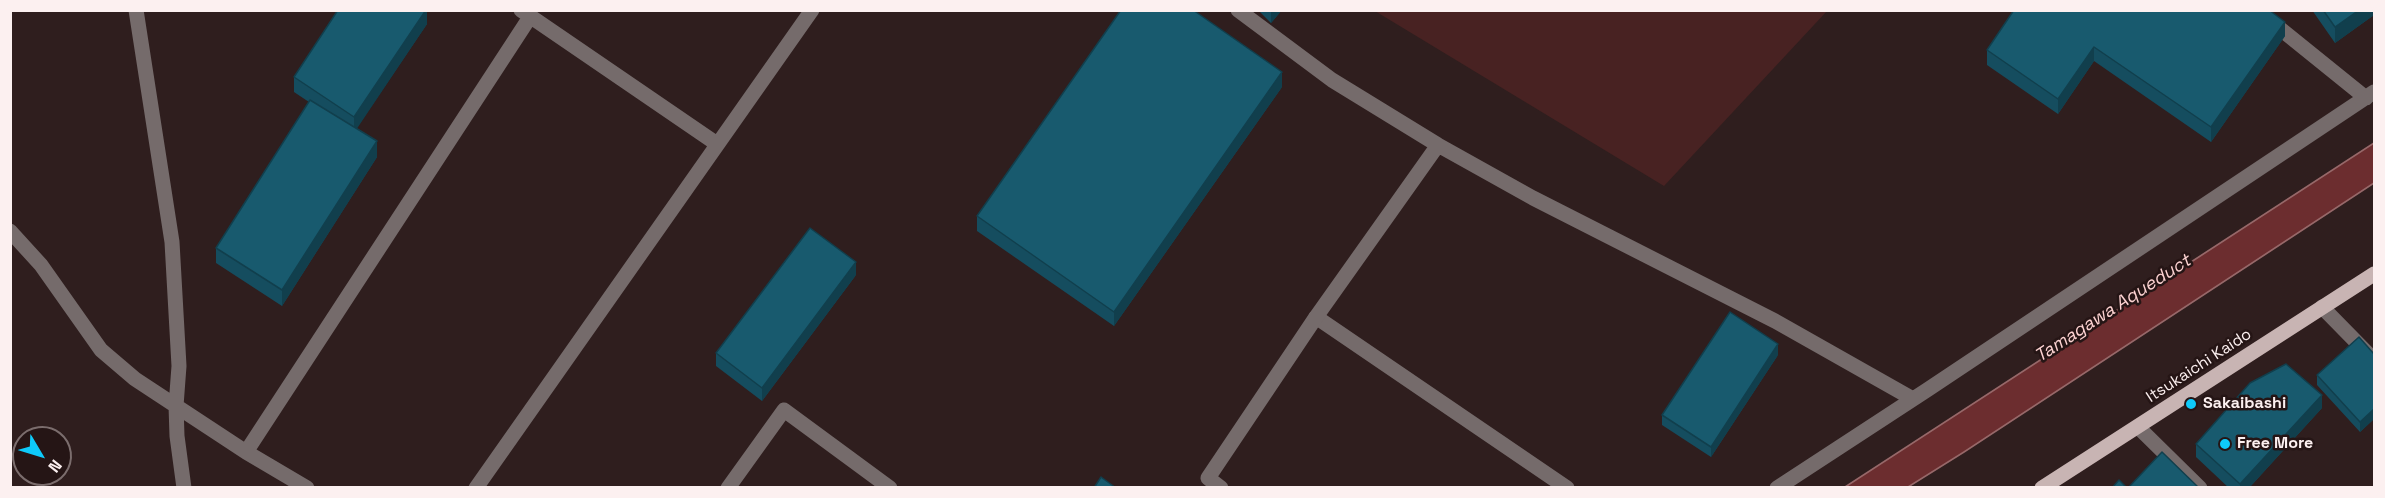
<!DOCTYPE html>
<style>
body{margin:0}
#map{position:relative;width:2385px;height:498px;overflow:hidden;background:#2f1e1e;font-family:"Space Grotesk",sans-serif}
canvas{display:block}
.frame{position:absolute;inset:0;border:12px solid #fcf0f0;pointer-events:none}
.north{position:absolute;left:12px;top:426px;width:60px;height:60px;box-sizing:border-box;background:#251515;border:2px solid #7b6d6d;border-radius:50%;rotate:128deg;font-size:16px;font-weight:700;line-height:24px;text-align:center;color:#fcf0f0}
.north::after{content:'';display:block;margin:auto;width:21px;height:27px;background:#0ecafa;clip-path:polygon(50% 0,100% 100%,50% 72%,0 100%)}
</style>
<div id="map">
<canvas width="2385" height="498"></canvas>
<div class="frame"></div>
<div class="north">N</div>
</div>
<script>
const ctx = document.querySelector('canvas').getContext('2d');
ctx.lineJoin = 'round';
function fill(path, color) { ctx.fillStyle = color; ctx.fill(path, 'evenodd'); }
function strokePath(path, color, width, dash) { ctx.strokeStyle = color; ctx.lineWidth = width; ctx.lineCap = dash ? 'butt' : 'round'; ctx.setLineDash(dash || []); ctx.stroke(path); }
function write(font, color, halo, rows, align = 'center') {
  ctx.font = font + ' "Space Grotesk",sans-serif'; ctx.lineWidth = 5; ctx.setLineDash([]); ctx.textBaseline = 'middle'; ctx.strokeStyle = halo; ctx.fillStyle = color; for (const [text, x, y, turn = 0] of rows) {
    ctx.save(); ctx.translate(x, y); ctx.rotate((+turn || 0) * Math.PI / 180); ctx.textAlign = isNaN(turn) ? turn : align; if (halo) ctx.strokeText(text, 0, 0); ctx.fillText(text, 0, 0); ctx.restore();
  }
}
const green = new Path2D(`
 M 1375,11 L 1827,11 L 1664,186 Z`);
const water = new Path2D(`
 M 2374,143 L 2374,183 L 1964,452 L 1908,487 L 1845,487 Z`);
const lane = new Path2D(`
 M 2322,307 L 2374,360
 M 1316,317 L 1567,488
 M 2138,427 L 2200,488`);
const street = new Path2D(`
 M 136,10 L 172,242 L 179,366 L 176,406 L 177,436 L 184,488
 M 521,10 L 717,144
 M 1238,10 L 1332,80 L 1438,145 L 1533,198 L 1775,321 L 1913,399
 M 2257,10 L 2366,98
 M 10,231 L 41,265 L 101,350 L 135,379 L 246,452 L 307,488
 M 246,452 L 530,17
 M 476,488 L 812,10
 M 728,488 L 784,410 L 890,488
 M 1221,488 L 1208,478 L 1316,317 L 1438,145
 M 1777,488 L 1927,390 L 2374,92`);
const primary = new Path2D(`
 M 2042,488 L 2374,274`);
const wall = new Path2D(`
 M 427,10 L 427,24 L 356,129 L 377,157 L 282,306 L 216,263 L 216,248 L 309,102 L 294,92 L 294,77 Z
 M 1258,10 L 1282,10 L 1271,23 Z
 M 2312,10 L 2374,10 L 2374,15 L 2335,43 Z
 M 2285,36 L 2211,142 L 2094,61 L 2058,114 L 1987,65 L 1987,50 Z
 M 1282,87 L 1114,326 L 977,231 L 977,216 Z
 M 856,275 L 762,401 L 716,366 L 716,353 Z
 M 2374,354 L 2374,419 L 2360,432 L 2317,385 L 2317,375 Z
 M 1778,355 L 1711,457 L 1662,425 L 1662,415 Z
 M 2322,408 L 2249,488 L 2229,488 L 2196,457 L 2196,444 Z`);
const shadedWall = new Path2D(`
 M 426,10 L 427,10 L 427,24 L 354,133 L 354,117 Z
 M 1271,10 L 1282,10 L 1271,23 Z
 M 2359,10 L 2374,10 L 2374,15 L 2335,43 L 2335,27 Z
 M 2285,22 L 2285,36 L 2211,142 L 2211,127 Z
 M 2094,47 L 2094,61 L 2058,114 L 2058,99 Z
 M 1282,72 L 1282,87 L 1114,326 L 1114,312 Z
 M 377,141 L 377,157 L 282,306 L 282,290 Z
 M 856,262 L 856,275 L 762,401 L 762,388 Z
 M 1778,344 L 1778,355 L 1711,457 L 1711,447 Z
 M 2322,395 L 2322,408 L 2249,488 L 2240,488 L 2240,484 Z
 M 2374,409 L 2374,419 L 2360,432 L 2360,422 Z`);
const building = new Path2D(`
 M 338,10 L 426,10 L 354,117 L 294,77 Z
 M 1121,10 L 1193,10 L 1282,72 L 1114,312 L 977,216 Z
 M 2014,10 L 2269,10 L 2285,22 L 2211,127 L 2094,47 L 2058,99 L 1987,50 Z
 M 2323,10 L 2359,10 L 2335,27 Z
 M 310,100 L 377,141 L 282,290 L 216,248 Z
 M 810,228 L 856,262 L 762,388 L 716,353 Z
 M 1730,312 L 1778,344 L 1711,447 L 1662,415 Z
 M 2359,337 L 2374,354 L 2374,409 L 2360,422 L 2317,375 Z
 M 2286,364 L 2322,395 L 2240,484 L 2196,444 L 2250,383 Z
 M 2162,452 L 2199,488 L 2128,488 Z
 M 1101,477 L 1116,488 L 1094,488 Z
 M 2119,480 L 2127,488 L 2112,488 Z`);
const markers = [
 [2191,404,6,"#0ecafa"],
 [2225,444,6,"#0ecafa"]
];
const streetNames = [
 ["Itsukaichi Kaido",2199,366,-33]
];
const poiNames = [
 ["Sakaibashi",2203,404],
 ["Free More",2237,444]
];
const waterNames = [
 ["Tamagawa Aqueduct",2113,309,-33]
];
fill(green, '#482222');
fill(water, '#6c2d2f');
strokePath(water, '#976869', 1.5);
strokePath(lane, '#756b6b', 15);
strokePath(street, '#756b6b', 15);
strokePath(primary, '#c8b4b3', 15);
fill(wall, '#154d5f');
fill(shadedWall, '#113f4d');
fill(building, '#185a6e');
strokePath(building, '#113f4d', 1.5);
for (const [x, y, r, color] of markers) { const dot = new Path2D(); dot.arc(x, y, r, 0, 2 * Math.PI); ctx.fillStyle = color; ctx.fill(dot); strokePath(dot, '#251515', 2); }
write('16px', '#fcf0f0', '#251515', streetNames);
write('bold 16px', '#fcf0f0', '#251515', poiNames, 'left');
write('italic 18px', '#fdd3d2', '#251515', waterNames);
</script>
